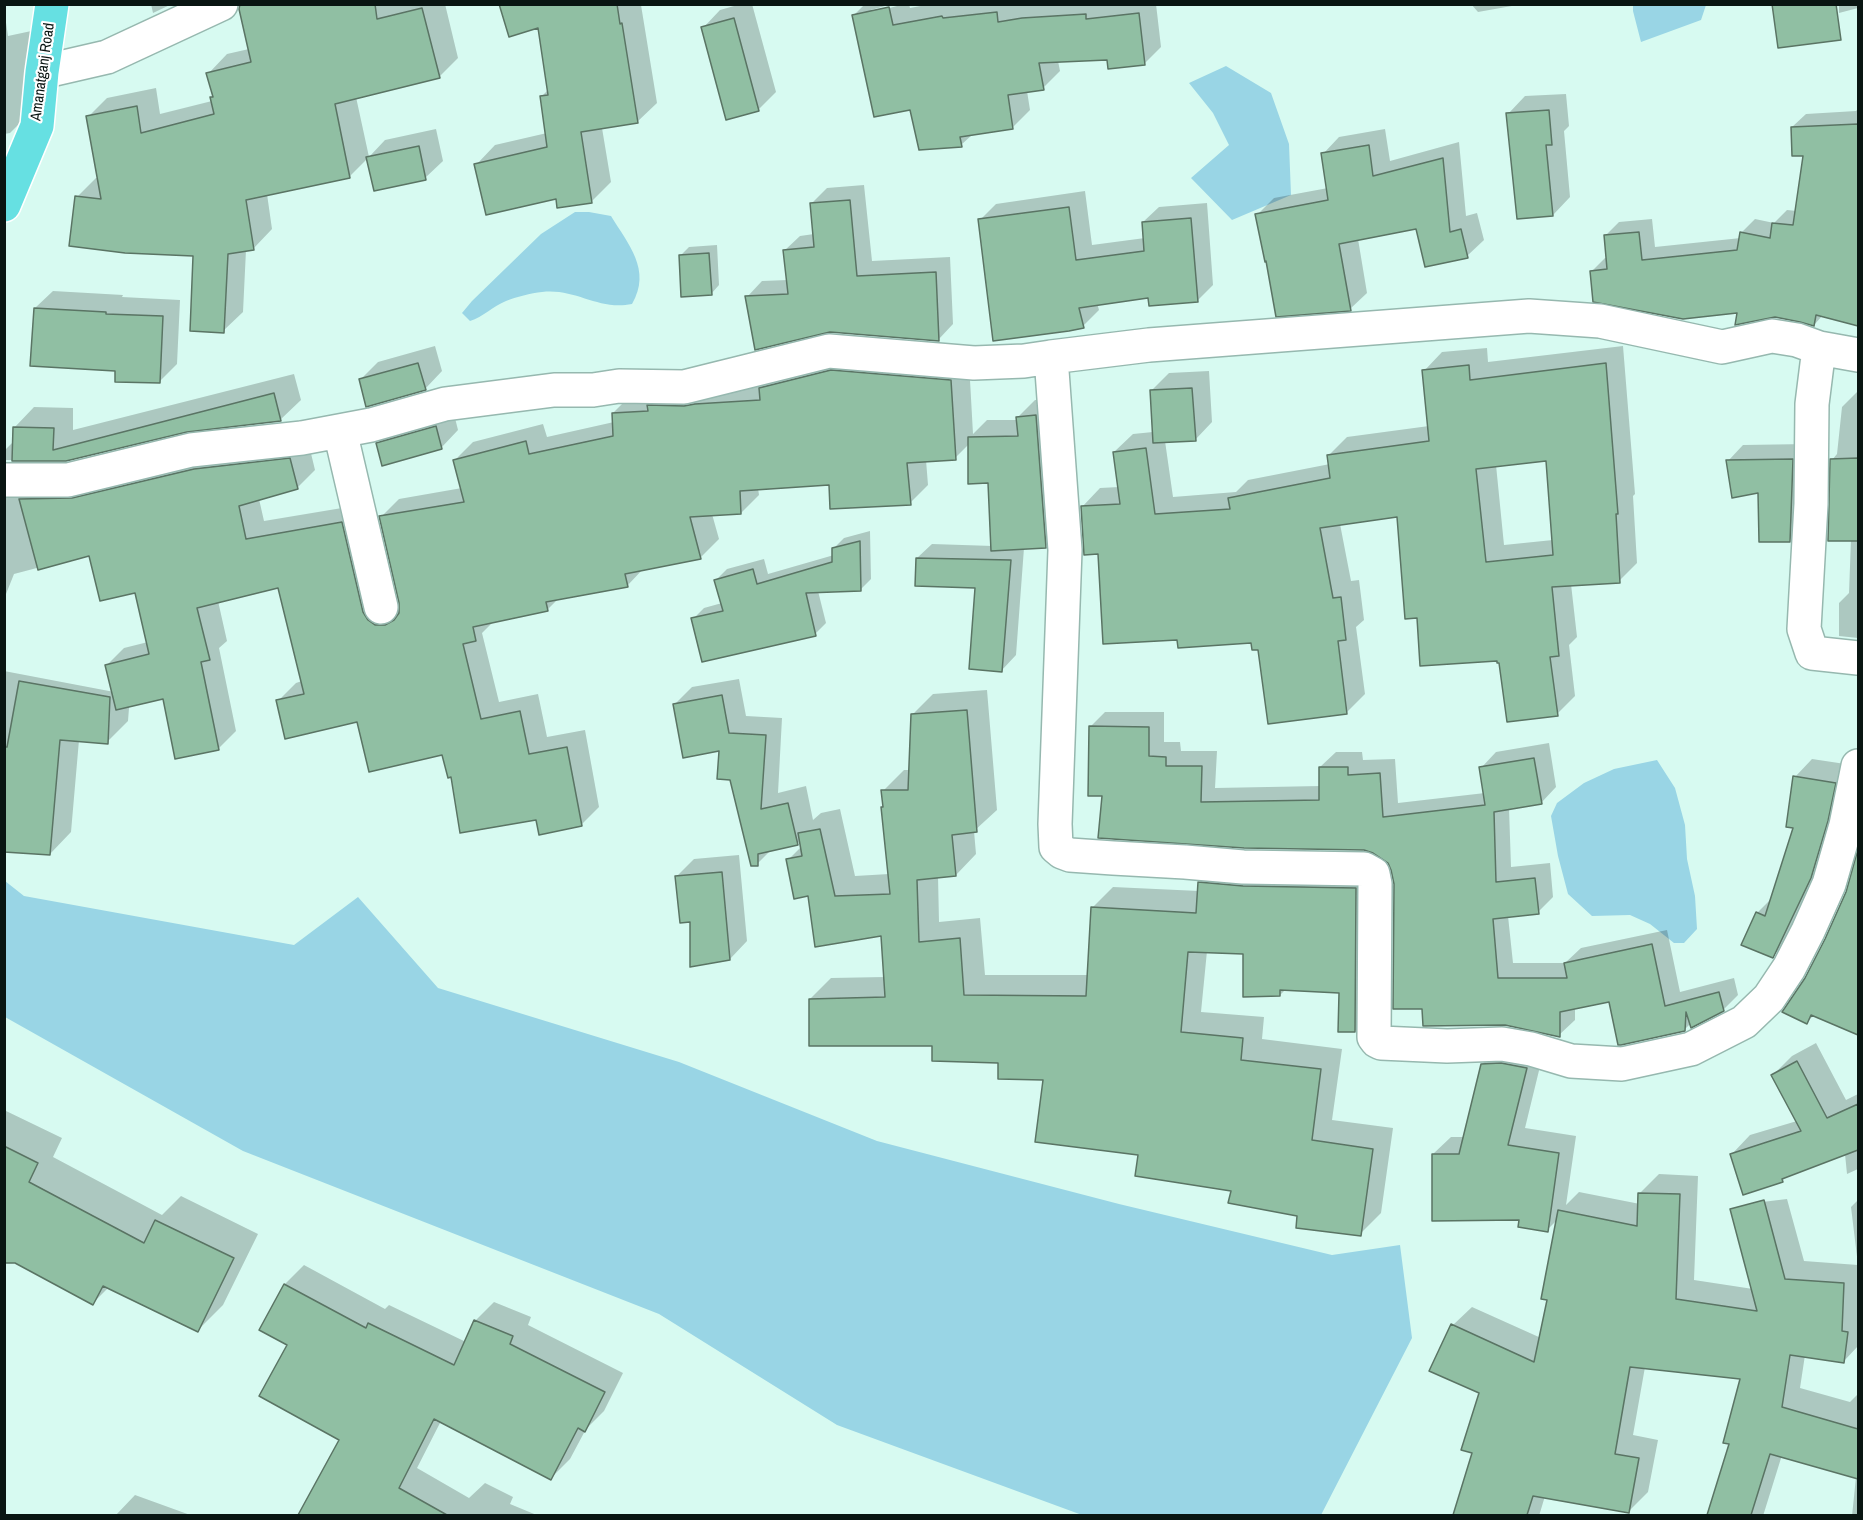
<!DOCTYPE html>
<style>
body{margin:0}
#map{position:relative;width:1863px;height:1520px;overflow:hidden;background:#d7faf1;font-family:"Archivo Narrow",sans-serif}
canvas{display:block}
.frame{position:absolute;inset:0;border:6px solid #091512;pointer-events:none}
</style>
<div id="map">
<canvas width="1863" height="1520"></canvas>
<div class="frame"></div>
</div>
<script>
const ctx = document.querySelector('canvas').getContext('2d');
ctx.lineJoin = 'round';
function fill(path, color) { ctx.fillStyle = color; ctx.fill(path, 'evenodd'); }
function strokePath(path, color, width, dash) { ctx.strokeStyle = color; ctx.lineWidth = width; ctx.lineCap = dash ? 'butt' : 'round'; ctx.setLineDash(dash || []); ctx.stroke(path); }
function write(font, color, halo, rows, align = 'center') {
  ctx.font = font + ' "Archivo Narrow",sans-serif'; ctx.lineWidth = 4.5; ctx.setLineDash([]); ctx.textBaseline = 'middle'; ctx.strokeStyle = halo; ctx.fillStyle = color; for (const [text, x, y, turn = 0] of rows) {
    ctx.save(); ctx.translate(x, y); ctx.rotate((+turn || 0) * Math.PI / 180); ctx.textAlign = isNaN(turn) ? turn : align; if (halo) ctx.strokeText(text, 0, 0); ctx.fillText(text, 0, 0); ctx.restore();
  }
}
const water = new Path2D(`
 M 1633,5 L 1633,4 L 1706,5 L 1701,20 L 1641,42 L 1633,11 Z
 M 1226,66 L 1271,93 L 1289,144 L 1291,195 L 1232,220 L 1191,178 L 1229,145 L 1213,113 L 1189,83 Z
 M 575,212 L 589,212 L 611,216 C 628,244 652,270 632,304 C 598,311 576,288 542,292 C 531,293 516,297 506,301 C 493,306 483,317 470,321 L 462,313 L 472,301 L 541,234 Z
 M 1657,760 L 1675,788 L 1685,825 L 1687,859 L 1695,896 L 1697,929 L 1684,943 L 1674,943 L 1650,924 L 1630,915 L 1592,916 L 1568,894 L 1558,856 L 1551,816 L 1557,803 L 1584,783 L 1614,769 Z
 M 5,881 L 24,896 L 294,945 L 358,897 L 438,988 L 679,1062 L 877,1141 L 1119,1204 L 1332,1255 L 1400,1245 L 1412,1338 L 1321,1515 L 1082,1515 L 837,1425 L 659,1314 L 243,1151 L 5,1017 Z`);
const shadow = new Path2D(`
 M 151,4 L 172,4 L 153,13 Z
 M 241,4 L 445,4 L 458,58 L 439,77 L 356,97 L 369,157 L 385,140 L 436,129 L 443,161 L 425,178 L 368,158 L 350,176 L 267,194 L 272,229 L 253,249 L 246,250 L 243,312 L 223,331 L 195,255 L 77,197 L 96,178 L 99,178 L 88,117 L 107,98 L 156,88 L 160,114 L 212,101 L 212,98 L 214,95 L 208,74 L 227,54 L 249,49 Z
 M 501,4 L 641,5 L 657,103 L 637,122 L 602,128 L 611,182 L 592,201 L 558,206 L 557,197 L 476,165 L 495,145 L 547,133 L 541,97 L 549,89 L 539,26 Z
 M 741,4 L 752,4 L 776,92 L 758,110 L 703,28 L 720,10 Z
 M 865,4 L 892,4 L 871,10 L 871,13 L 897,6 L 896,4 L 909,4 L 910,8 L 931,4 L 1156,4 L 1161,47 L 1144,64 L 1109,58 L 1058,61 L 1060,71 L 1043,88 L 1027,91 L 1030,110 L 1013,127 L 973,134 L 961,145 L 911,108 L 853,16 Z
 M 1471,4 L 1523,4 L 1478,12 Z
 M 1839,4 L 1858,4 L 1858,8 L 1839,13 Z
 M 4,9 L 8,36 L 36,30 L 31,112 L 10,133 L 4,134 Z
 M 1566,94 L 1569,126 L 1564,131 L 1570,197 L 1553,215 L 1508,114 L 1525,96 Z
 M 1858,109 L 1858,324 L 1823,315 L 1814,325 L 1801,320 L 1739,311 L 1592,271 L 1605,258 L 1608,258 L 1605,236 L 1619,222 L 1652,219 L 1655,247 L 1741,238 L 1742,232 L 1755,219 L 1774,223 L 1787,210 L 1797,211 L 1804,154 L 1792,127 L 1806,114 L 1856,111 Z
 M 1385,129 L 1390,161 L 1459,142 L 1466,216 L 1477,213 L 1484,240 L 1467,256 L 1418,228 L 1358,239 L 1367,293 L 1350,309 L 1257,215 L 1274,198 L 1328,188 L 1323,154 L 1339,137 Z
 M 864,185 L 872,261 L 950,257 L 953,324 L 938,340 L 747,297 L 762,281 L 788,280 L 784,251 L 800,236 L 814,234 L 811,204 L 827,188 Z
 M 1085,191 L 1092,245 L 1145,238 L 1143,222 L 1159,207 L 1207,203 L 1213,285 L 1197,301 L 1150,296 L 1097,303 L 1099,310 L 1083,326 L 980,220 L 996,204 Z
 M 717,245 L 719,285 L 711,294 L 680,256 L 689,247 Z
 M 53,291 L 123,295 L 122,297 L 180,300 L 177,364 L 159,382 L 117,370 L 35,308 Z
 M 435,346 L 442,371 L 425,389 L 360,380 L 378,362 Z
 M 1623,346 L 1635,494 L 1633,496 L 1637,563 L 1619,581 L 1571,584 L 1577,637 L 1569,645 L 1575,696 L 1557,714 L 1501,661 L 1418,616 L 1399,516 L 1340,524 L 1351,581 L 1359,580 L 1364,620 L 1356,627 L 1365,694 L 1347,712 L 1253,642 L 1178,639 L 1099,553 L 1082,507 L 1100,488 L 1119,487 L 1114,452 L 1133,434 L 1153,432 L 1151,391 L 1169,373 L 1209,371 L 1212,422 L 1195,440 L 1165,441 L 1173,497 L 1236,492 L 1248,480 L 1330,464 L 1329,455 L 1347,437 L 1429,426 L 1424,371 L 1442,352 L 1487,348 L 1488,362 ZM 1548,460 L 1553,540 L 1504,545 L 1496,465 Z
 M 849,353 L 969,362 L 973,434 L 987,420 L 1018,420 L 1018,417 L 1035,400 L 1053,399 L 1063,530 L 1045,547 L 1024,548 L 1016,655 L 1002,670 L 977,586 L 917,558 L 932,544 L 993,546 L 989,482 L 969,444 L 955,458 L 926,460 L 928,485 L 910,503 L 830,484 L 758,488 L 759,495 L 741,513 L 712,514 L 719,539 L 701,557 L 644,568 L 627,586 L 559,598 L 547,610 L 493,622 L 482,633 L 499,702 L 538,694 L 547,737 L 585,730 L 599,807 L 581,825 L 537,818 L 452,775 L 443,753 L 358,721 L 278,701 L 296,683 L 302,681 L 279,587 L 218,601 L 227,641 L 219,648 L 236,731 L 218,749 L 164,697 L 106,666 L 124,648 L 148,642 L 136,591 L 90,554 L 14,574 L 4,599 L 4,489 L 308,441 L 315,470 L 297,488 L 259,499 L 264,521 L 360,505 L 393,607 L 401,608 L 381,517 L 399,499 L 462,488 L 455,460 L 473,442 L 543,424 L 547,437 L 614,422 L 613,413 L 631,395 Z
 M 294,374 L 301,400 L 280,420 L 186,430 L 66,460 L 4,460 L 4,451 L 14,441 L 14,428 L 34,407 L 73,408 L 73,430 Z
 M 1858,391 L 1858,638 L 1839,636 L 1839,603 L 1849,593 L 1851,539 L 1832,460 L 1837,454 L 1842,407 Z
 M 453,410 L 458,430 L 441,448 L 378,443 L 395,426 Z
 M 1808,444 L 1805,524 L 1789,540 L 1760,491 L 1728,461 L 1743,445 Z
 M 870,531 L 871,579 L 860,590 L 818,591 L 826,623 L 815,634 L 693,619 L 704,608 L 722,603 L 716,580 L 727,569 L 764,559 L 768,574 L 834,555 L 833,549 L 844,538 Z
 M 4,671 L 130,695 L 128,721 L 107,742 L 79,740 L 71,832 L 50,854 L 4,850 Z
 M 739,679 L 746,716 L 782,718 L 778,793 L 806,786 L 813,820 L 821,813 L 840,809 L 855,876 L 889,874 L 882,808 L 884,806 L 883,791 L 904,770 L 910,770 L 912,715 L 933,694 L 987,690 L 997,810 L 974,831 L 976,854 L 956,875 L 938,876 L 939,922 L 980,918 L 985,975 L 1088,975 L 1092,908 L 1113,887 L 1199,891 L 1199,883 L 1220,862 L 1377,867 L 1376,1010 L 1355,1031 L 1341,992 L 1286,989 L 1280,995 L 1245,953 L 1207,951 L 1201,1012 L 1264,1017 L 1262,1039 L 1342,1049 L 1332,1120 L 1393,1128 L 1381,1213 L 1360,1234 L 1299,1215 L 1140,1154 L 1045,1079 L 1000,1061 L 934,1045 L 810,999 L 831,978 L 885,977 L 882,935 L 809,894 L 788,860 L 802,846 L 801,840 L 797,844 L 771,850 L 757,864 L 721,750 L 674,705 L 692,687 Z
 M 1105,712 L 1164,712 L 1164,742 L 1180,742 L 1181,751 L 1217,751 L 1215,788 L 1321,786 L 1320,767 L 1336,752 L 1362,752 L 1363,760 L 1395,759 L 1398,803 L 1485,793 L 1481,768 L 1496,752 L 1549,743 L 1556,787 L 1541,803 L 1509,808 L 1511,867 L 1550,863 L 1553,897 L 1538,912 L 1508,916 L 1513,963 L 1565,963 L 1581,948 L 1667,930 L 1680,992 L 1734,978 L 1738,995 L 1723,1010 L 1691,1023 L 1685,1029 L 1610,1000 L 1575,1008 L 1575,1020 L 1559,1035 L 1424,1007 L 1390,862 L 1383,857 L 1365,849 L 1103,794 L 1090,727 Z
 M 1812,759 L 1852,765 L 1845,802 L 1790,939 L 1773,956 L 1757,913 L 1772,898 L 1795,827 L 1795,777 Z
 M 739,855 L 747,941 L 730,959 L 692,920 L 677,876 L 694,859 Z
 M 1858,855 L 1858,1033 L 1814,1015 L 1806,1023 L 1806,979 L 1848,892 Z
 M 1816,1043 L 1846,1100 L 1858,1094 L 1858,1169 L 1847,1174 L 1845,1154 L 1787,1175 L 1782,1181 L 1732,1154 L 1750,1135 L 1797,1121 L 1773,1075 L 1792,1056 Z
 M 1500,1047 L 1544,1050 L 1525,1128 L 1576,1136 L 1566,1205 L 1579,1192 L 1640,1204 L 1640,1193 L 1659,1174 L 1698,1176 L 1694,1280 L 1753,1289 L 1754,1203 L 1787,1199 L 1804,1261 L 1858,1265 L 1851,1207 L 1858,1200 L 1858,1346 L 1844,1361 L 1805,1355 L 1800,1388 L 1850,1402 L 1858,1394 L 1858,1516 L 1852,1516 L 1856,1477 L 1782,1455 L 1763,1516 L 1709,1516 L 1731,1443 L 1742,1378 L 1645,1367 L 1633,1435 L 1658,1440 L 1648,1492 L 1629,1511 L 1545,1496 L 1539,1516 L 1459,1516 L 1455,1514 L 1474,1452 L 1481,1393 L 1453,1325 L 1472,1307 L 1541,1338 L 1549,1299 L 1558,1219 L 1547,1230 L 1521,1219 L 1433,1154 L 1451,1137 L 1465,1137 L 1482,1064 Z
 M 4,1110 L 62,1138 L 53,1157 L 162,1215 L 181,1196 L 258,1234 L 223,1305 L 198,1330 L 109,1287 L 93,1303 L 4,1236 Z
 M 304,1265 L 385,1309 L 389,1305 L 466,1342 L 475,1321 L 494,1302 L 531,1317 L 528,1325 L 623,1373 L 604,1411 L 586,1429 L 570,1459 L 551,1478 L 441,1421 L 417,1468 L 469,1498 L 485,1483 L 513,1497 L 510,1504 L 539,1516 L 300,1516 L 341,1439 L 290,1345 L 261,1329 L 285,1284 Z
 M 135,1495 L 193,1516 L 115,1516 Z`);
const building = new Path2D(`
 M 240,4 L 375,4 L 377,19 L 422,8 L 440,78 L 335,104 L 350,178 L 246,200 L 254,250 L 228,254 L 224,333 L 190,331 L 193,256 L 125,253 L 69,246 L 75,196 L 101,199 L 86,116 L 137,106 L 141,133 L 214,114 L 210,97 L 213,97 L 206,73 L 251,62 L 239,9 Z
 M 499,4 L 617,4 L 620,24 L 622,23 L 638,123 L 581,132 L 592,203 L 557,208 L 556,199 L 486,215 L 474,164 L 547,147 L 540,96 L 548,95 L 538,28 L 509,37 Z
 M 1772,4 L 1836,4 L 1841,40 L 1778,48 Z
 M 889,7 L 893,25 L 942,16 L 943,18 L 997,12 L 998,22 L 1022,18 L 1086,14 L 1086,19 L 1139,13 L 1145,65 L 1108,69 L 1107,60 L 1039,63 L 1044,90 L 1008,95 L 1013,129 L 960,137 L 962,147 L 919,150 L 910,110 L 874,117 L 852,15 Z
 M 734,18 L 759,111 L 726,120 L 701,27 Z
 M 1549,110 L 1552,145 L 1546,145 L 1553,216 L 1517,219 L 1506,113 Z
 M 1858,124 L 1858,326 L 1816,315 L 1814,326 L 1800,322 L 1775,317 L 1735,325 L 1737,313 L 1683,319 L 1593,302 L 1590,271 L 1607,269 L 1604,235 L 1639,232 L 1642,260 L 1737,250 L 1740,232 L 1770,238 L 1772,223 L 1793,225 L 1803,156 L 1792,156 L 1791,127 Z
 M 1369,145 L 1373,176 L 1443,158 L 1450,232 L 1461,229 L 1468,258 L 1425,267 L 1416,229 L 1339,244 L 1351,311 L 1276,317 L 1266,261 L 1265,262 L 1255,214 L 1328,200 L 1321,153 Z
 M 419,146 L 426,180 L 374,191 L 366,157 Z
 M 850,200 L 857,276 L 936,272 L 939,341 L 830,332 L 755,350 L 745,296 L 788,294 L 783,250 L 814,247 L 810,203 Z
 M 1069,207 L 1076,260 L 1144,251 L 1142,222 L 1191,218 L 1198,302 L 1149,306 L 1148,298 L 1079,308 L 1084,328 L 1069,331 L 993,341 L 978,219 Z
 M 709,253 L 712,295 L 681,297 L 679,255 Z
 M 34,308 L 106,312 L 106,314 L 163,316 L 160,383 L 115,382 L 115,371 L 30,366 Z
 M 418,363 L 426,390 L 366,407 L 359,379 Z
 M 1606,363 L 1618,514 L 1616,514 L 1620,583 L 1552,587 L 1559,656 L 1550,657 L 1558,716 L 1507,722 L 1499,663 L 1497,663 L 1497,661 L 1420,666 L 1417,618 L 1405,619 L 1397,517 L 1320,528 L 1333,598 L 1341,597 L 1346,640 L 1338,641 L 1347,714 L 1268,724 L 1258,650 L 1252,650 L 1251,643 L 1178,648 L 1177,640 L 1103,644 L 1098,554 L 1084,555 L 1081,506 L 1120,504 L 1113,452 L 1146,448 L 1155,514 L 1230,509 L 1228,498 L 1330,478 L 1327,455 L 1429,441 L 1422,370 L 1469,365 L 1470,380 ZM 1546,461 L 1553,555 L 1486,562 L 1476,469 Z
 M 831,370 L 951,380 L 956,460 L 907,463 L 911,505 L 830,509 L 829,485 L 740,491 L 741,514 L 690,517 L 701,559 L 625,574 L 628,587 L 546,602 L 548,611 L 473,627 L 476,641 L 463,644 L 481,719 L 520,711 L 529,754 L 567,747 L 582,826 L 539,835 L 536,820 L 460,833 L 451,777 L 448,778 L 442,755 L 369,772 L 357,722 L 285,739 L 276,700 L 304,694 L 278,588 L 197,608 L 210,660 L 201,662 L 219,750 L 175,759 L 163,699 L 116,710 L 105,665 L 149,654 L 135,593 L 100,601 L 89,556 L 38,570 L 19,499 L 72,498 L 194,469 L 290,458 L 298,489 L 239,506 L 246,539 L 342,522 L 363,612 L 368,620 L 375,625 L 385,625 L 394,620 L 399,613 L 399,603 L 379,516 L 464,502 L 453,460 L 526,441 L 529,454 L 613,436 L 612,413 L 648,411 L 647,405 L 684,406 L 695,404 L 760,400 L 759,388 Z
 M 1192,388 L 1196,441 L 1153,443 L 1150,390 Z
 M 274,393 L 281,421 L 187,432 L 66,461 L 12,461 L 13,427 L 54,428 L 53,450 Z
 M 1036,415 L 1046,548 L 991,551 L 988,483 L 968,484 L 968,437 L 1018,436 L 1016,417 Z
 M 436,426 L 442,449 L 382,466 L 376,443 Z
 M 1858,458 L 1858,541 L 1828,541 L 1830,459 Z
 M 1793,459 L 1790,542 L 1759,542 L 1758,493 L 1732,498 L 1726,460 Z
 M 860,541 L 861,591 L 806,593 L 816,636 L 702,662 L 691,618 L 723,611 L 714,580 L 753,569 L 757,584 L 832,562 L 832,548 Z
 M 916,558 L 1011,560 L 1002,672 L 969,669 L 975,588 L 915,586 Z
 M 19,681 L 110,697 L 108,744 L 60,740 L 50,855 L 4,852 L 4,747 L 7,747 Z
 M 722,695 L 729,733 L 766,735 L 761,809 L 788,803 L 798,845 L 758,854 L 758,866 L 751,866 L 730,780 L 717,779 L 719,751 L 683,758 L 673,704 Z
 M 967,710 L 977,832 L 952,835 L 956,876 L 917,880 L 919,942 L 960,938 L 964,995 L 1086,996 L 1091,907 L 1196,913 L 1198,882 L 1243,886 L 1356,888 L 1355,1032 L 1338,1032 L 1339,993 L 1280,990 L 1280,996 L 1243,997 L 1243,954 L 1188,952 L 1181,1032 L 1243,1038 L 1241,1060 L 1321,1069 L 1312,1140 L 1373,1149 L 1361,1236 L 1296,1228 L 1297,1216 L 1228,1203 L 1231,1191 L 1135,1176 L 1138,1155 L 1035,1142 L 1043,1080 L 998,1079 L 998,1063 L 932,1061 L 932,1046 L 809,1046 L 809,999 L 885,997 L 881,936 L 815,947 L 808,896 L 794,899 L 786,859 L 802,856 L 798,833 L 820,829 L 835,896 L 890,894 L 881,807 L 883,807 L 881,790 L 908,790 L 911,714 Z
 M 1089,726 L 1149,727 L 1149,756 L 1166,757 L 1166,766 L 1202,766 L 1201,802 L 1319,800 L 1319,767 L 1348,767 L 1348,775 L 1380,773 L 1383,817 L 1485,805 L 1479,767 L 1534,758 L 1542,804 L 1494,812 L 1496,882 L 1535,878 L 1539,914 L 1493,919 L 1498,978 L 1567,978 L 1564,963 L 1652,944 L 1665,1006 L 1719,992 L 1724,1011 L 1691,1028 L 1686,1012 L 1685,1031 L 1621,1045 L 1618,1045 L 1609,1002 L 1560,1012 L 1560,1037 L 1505,1025 L 1423,1026 L 1422,1009 L 1393,1009 L 1394,884 L 1391,870 L 1388,863 L 1373,853 L 1364,850 L 1244,848 L 1098,838 L 1102,796 L 1088,796 Z
 M 1793,776 L 1836,783 L 1828,821 L 1811,878 L 1773,958 L 1741,945 L 1756,912 L 1765,916 L 1793,828 L 1786,827 Z
 M 1858,849 L 1858,1035 L 1811,1015 L 1807,1024 L 1782,1012 L 1805,978 L 1825,939 L 1846,892 Z
 M 722,872 L 730,960 L 690,967 L 690,922 L 680,923 L 675,876 Z
 M 1797,1061 L 1827,1118 L 1858,1104 L 1858,1150 L 1782,1179 L 1783,1182 L 1743,1195 L 1730,1154 L 1801,1131 L 1771,1075 Z
 M 1501,1063 L 1527,1068 L 1508,1145 L 1559,1153 L 1548,1232 L 1518,1227 L 1519,1220 L 1432,1221 L 1432,1154 L 1459,1154 L 1481,1064 Z
 M 4,1146 L 38,1163 L 29,1182 L 144,1243 L 155,1220 L 234,1258 L 198,1332 L 103,1286 L 93,1305 L 15,1263 L 4,1263 Z
 M 1638,1193 L 1680,1194 L 1676,1299 L 1757,1311 L 1730,1209 L 1764,1200 L 1785,1279 L 1844,1283 L 1842,1331 L 1848,1332 L 1844,1363 L 1790,1355 L 1782,1407 L 1858,1429 L 1858,1479 L 1770,1454 L 1751,1515 L 1707,1515 L 1729,1444 L 1723,1443 L 1740,1379 L 1630,1367 L 1615,1454 L 1639,1458 L 1629,1513 L 1533,1496 L 1527,1515 L 1453,1515 L 1472,1453 L 1461,1450 L 1479,1393 L 1429,1371 L 1451,1324 L 1534,1362 L 1547,1300 L 1541,1299 L 1558,1210 L 1637,1226 Z
 M 284,1284 L 366,1328 L 368,1323 L 454,1365 L 474,1320 L 513,1336 L 510,1344 L 605,1392 L 585,1432 L 578,1428 L 551,1480 L 434,1419 L 399,1488 L 447,1515 L 298,1515 L 339,1440 L 259,1396 L 287,1345 L 259,1330 Z`);
const minor = new Path2D(`
 M 42,72 L 107,57 L 221,4
 M 1819,348 L 1812,404 L 1811,504 L 1804,629 L 1812,653 L 1858,658
 M 1858,355 L 1819,348 L 1797,340 L 1772,336 L 1722,347 L 1600,321 L 1529,316 L 1149,345 L 1051,357 L 1065,550 L 1055,824 L 1056,847 L 1062,852 L 1070,855 L 1113,858 L 1185,862 L 1243,867 L 1364,869 L 1373,874 L 1375,884 L 1374,1037 L 1377,1041 L 1381,1043 L 1447,1046 L 1502,1044 L 1531,1049 L 1571,1061 L 1622,1064 L 1691,1049 L 1744,1022 L 1769,998 L 1789,968 L 1808,931 L 1829,884 L 1846,825 L 1858,766
 M 340,431 L 381,607
 M 4,480 L 68,480 L 191,450 L 302,438 L 371,425 L 445,404 L 554,390 L 593,390 L 619,386 L 684,387 L 829,351 L 974,363 L 1024,361 L 1051,357`);
const major = new Path2D(`
 M 4,205 L 37,126 L 42,72 L 52,4`);
const streetNames = [
 ["Amanatganj Road",43,72,-82]
];
fill(water, '#99d5e5');
fill(shadow, '#0003');
fill(building, '#90bfa3');
strokePath(building, '#5a7464', 1.5);
strokePath(minor, '#96b8af', 36);
strokePath(major, '#fff', 36);
strokePath(minor, '#fff', 33);
strokePath(major, '#66e0e2', 33);
write('15px', '#091512', '#fff', streetNames);
</script>
